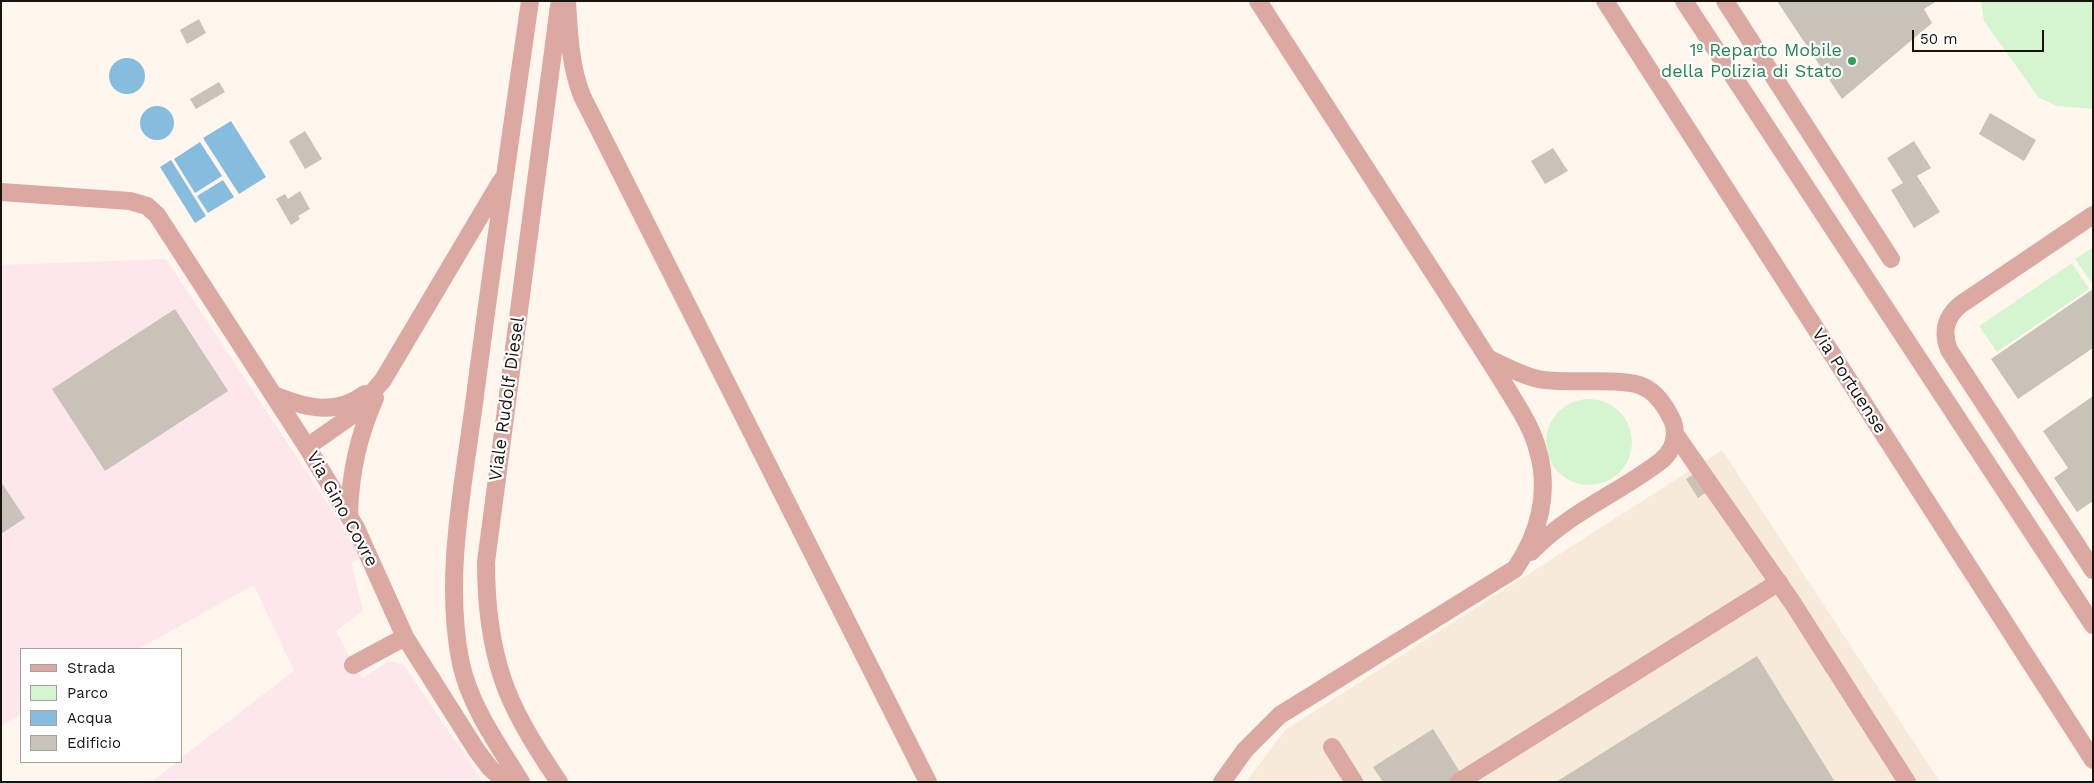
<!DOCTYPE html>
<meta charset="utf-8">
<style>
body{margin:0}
#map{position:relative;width:2094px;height:783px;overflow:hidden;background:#fff6ed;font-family:"Work Sans",sans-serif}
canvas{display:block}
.frame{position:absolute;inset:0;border:2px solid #171410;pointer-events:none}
.legend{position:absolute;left:20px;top:648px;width:162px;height:115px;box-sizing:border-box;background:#fff;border:1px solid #a2a19f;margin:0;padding:6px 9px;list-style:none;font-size:15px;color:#171410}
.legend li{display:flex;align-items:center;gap:10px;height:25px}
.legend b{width:25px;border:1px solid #a2a19f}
.scale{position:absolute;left:1912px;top:30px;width:132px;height:22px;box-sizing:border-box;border:2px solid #171410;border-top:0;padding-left:6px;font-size:15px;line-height:18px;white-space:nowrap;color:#171410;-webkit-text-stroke:4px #fff;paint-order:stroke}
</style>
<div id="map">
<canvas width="2094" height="783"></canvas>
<div class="frame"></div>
<ul class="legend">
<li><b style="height:6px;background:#dba8a2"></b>Strada</li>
<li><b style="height:14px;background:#d5f4d0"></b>Parco</li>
<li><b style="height:14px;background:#86bddf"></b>Acqua</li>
<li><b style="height:14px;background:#c8c2b8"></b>Edificio</li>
</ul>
<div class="scale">50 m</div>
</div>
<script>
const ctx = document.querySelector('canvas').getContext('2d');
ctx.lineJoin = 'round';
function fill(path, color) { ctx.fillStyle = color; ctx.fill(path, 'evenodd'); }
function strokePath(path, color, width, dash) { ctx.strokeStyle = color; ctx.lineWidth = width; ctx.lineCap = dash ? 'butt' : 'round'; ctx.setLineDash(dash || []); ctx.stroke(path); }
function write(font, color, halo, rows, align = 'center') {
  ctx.font = font + ' "Work Sans",sans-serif'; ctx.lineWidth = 4.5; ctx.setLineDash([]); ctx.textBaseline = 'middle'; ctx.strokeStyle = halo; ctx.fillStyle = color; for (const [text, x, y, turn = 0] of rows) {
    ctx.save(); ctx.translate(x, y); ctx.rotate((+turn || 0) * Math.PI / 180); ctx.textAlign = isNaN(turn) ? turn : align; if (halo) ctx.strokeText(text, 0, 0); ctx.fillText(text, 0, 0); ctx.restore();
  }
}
const built = new Path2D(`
 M 1722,450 L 1940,782 L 1246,782 L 1285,730 Z`);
const industrial = new Path2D(`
 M 166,259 L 335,515 L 361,557 L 351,563 L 363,611 L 336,631 L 362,679 L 389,661 L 404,665 L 483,782 L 151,782 L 177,762 L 181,762 L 181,758 L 294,671 L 254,585 L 138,649 L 21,649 L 21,714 L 1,726 L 1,265 Z`);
const green = new Path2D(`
 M 1981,1 L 2093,1 L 2093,109 L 2057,106 L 2039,98 L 1984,21 Z
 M 2093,247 L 2093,285 L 2075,259 Z
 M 2072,263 L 2089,289 L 1997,352 L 1979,326 Z
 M1546 442a43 43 0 1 1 86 0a43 43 0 1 1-86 0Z`);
const water = new Path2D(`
 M109 76a18 18 0 1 1 36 0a18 18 0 1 1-36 0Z
 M140 123a17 17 0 1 1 34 0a17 17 0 1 1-34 0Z
 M 231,121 L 266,177 L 239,194 L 203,138 Z
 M 200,142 L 222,176 L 195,193 L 174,159 Z
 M 171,160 L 206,216 L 195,223 L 160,167 Z
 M 223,180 L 234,197 L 208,213 L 197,196 Z`);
const building = new Path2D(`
 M 1777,1 L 1937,1 L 1924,9 L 1932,23 L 1842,99 Z
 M 199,19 L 206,33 L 187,44 L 180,30 Z
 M 219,82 L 225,92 L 196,109 L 190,99 Z
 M 1990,113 L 2036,140 L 2024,161 L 1979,134 Z
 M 305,131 L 322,159 L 305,169 L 289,141 Z
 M 1914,141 L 1931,168 L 1917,176 L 1940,212 L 1914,228 L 1891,190 L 1903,183 L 1887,158 Z
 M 1553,148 L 1568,171 L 1545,184 L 1531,161 Z
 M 300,191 L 310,209 L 298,216 L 300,219 L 291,225 L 276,199 L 285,194 L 288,199 Z
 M 2093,289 L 2093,348 L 2018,399 L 1991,359 Z
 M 175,309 L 228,391 L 105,471 L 52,389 Z
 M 2093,396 L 2093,501 L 2077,512 L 2054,478 L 2068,468 L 2043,431 Z
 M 1696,473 L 1708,491 L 1698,498 L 1686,479 Z
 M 1,482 L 25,518 L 1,534 Z
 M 1757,656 L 1835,782 L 1556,782 Z
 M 1433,729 L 1466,782 L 1383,782 L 1373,767 Z`);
const minor = new Path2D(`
 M 567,1 C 569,34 570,65 582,96 L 928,782
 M 1605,1 L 2093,760
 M 1684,1 L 2093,625
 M 1725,1 L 1891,259
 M 1,192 L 130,201 L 147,206 L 157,215 L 307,447 L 356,528 L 405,637 L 477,751 L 490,768 L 505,782
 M 2093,215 L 1960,305 C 1945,318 1942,332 1949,350 L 2093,570
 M 1488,358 C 1504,366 1521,375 1538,379 C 1565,385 1624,376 1644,387 C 1657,393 1667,409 1673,422 C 1678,437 1673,450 1662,460 C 1620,493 1569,512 1531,552
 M 274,395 C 306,408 335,416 365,394
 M 1675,434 L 1792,602 L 1907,782
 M 307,447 L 354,414 L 383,380 L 501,181
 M 349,516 C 350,473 358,437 375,398
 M 353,665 L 405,637
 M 1332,747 L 1354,782
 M 521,782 C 498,744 471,708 461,664 C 443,576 464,484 475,396 C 492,264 511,133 530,1
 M 559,782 C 539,753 514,713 503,680 C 490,642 486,602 486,562 L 559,6
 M 1222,782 L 1245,750 L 1280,715 L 1515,569 C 1539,534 1550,493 1538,451 C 1532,427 1518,407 1506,387 C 1487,357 1468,327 1449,297 C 1385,199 1322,100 1258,1
 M 1459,782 L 1779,582`);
const markers = [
 [1852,61,5,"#2e9e5b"]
];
const leisureNames = [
 ["1º Reparto Mobile",1842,51],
 ["della Polizia di Stato",1842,72]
];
const streetNames = [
 ["Via Portuense",1849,381,57],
 ["Viale Rudolf Diesel",507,399,-82],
 ["Via Gino Covre",342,509,61]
];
fill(built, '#f7eada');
fill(industrial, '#fde7ec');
fill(green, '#d5f4d0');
fill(water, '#86bddf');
fill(building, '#c8c2b8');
strokePath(minor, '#dba8a2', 18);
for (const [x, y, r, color] of markers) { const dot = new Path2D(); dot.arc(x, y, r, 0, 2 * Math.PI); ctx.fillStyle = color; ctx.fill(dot); strokePath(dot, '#fff', 2); }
write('18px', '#27864d', '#fff', leisureNames, 'right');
write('18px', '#171410', '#fff', streetNames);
</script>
